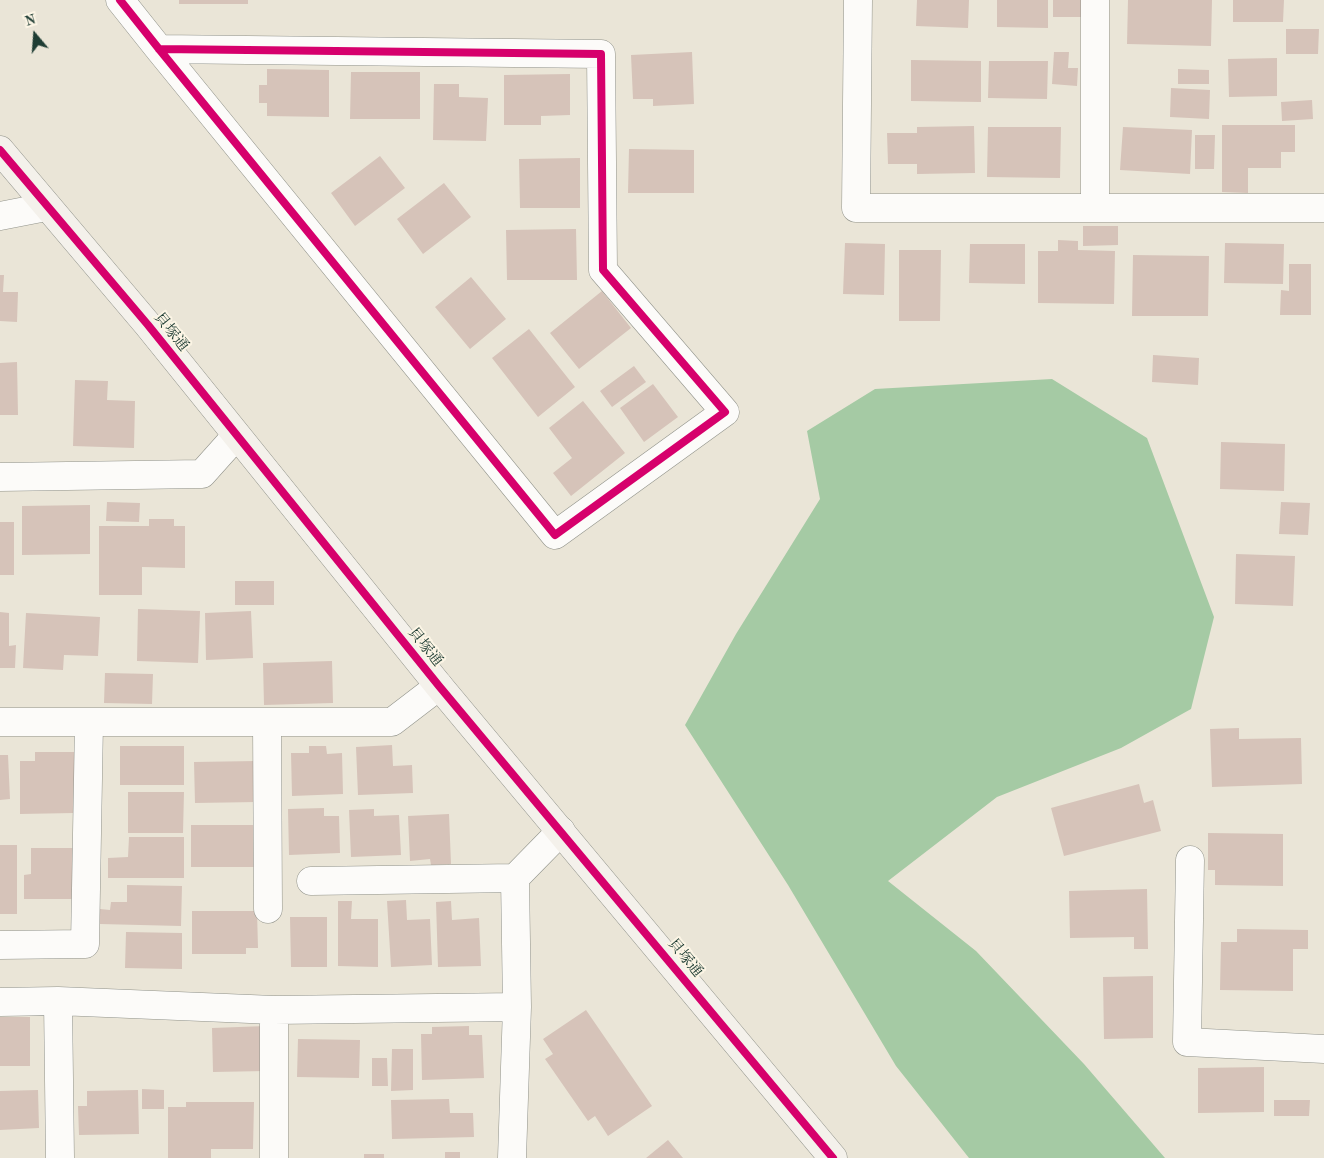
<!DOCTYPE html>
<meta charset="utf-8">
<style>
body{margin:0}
#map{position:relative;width:1324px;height:1158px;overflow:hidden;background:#eae5d7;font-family:"Old Standard TT",serif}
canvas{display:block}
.north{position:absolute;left:10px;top:10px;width:50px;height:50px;-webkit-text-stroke:4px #fcf5e5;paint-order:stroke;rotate:342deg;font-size:14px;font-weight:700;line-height:20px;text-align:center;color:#1f3d34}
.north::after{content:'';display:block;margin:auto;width:18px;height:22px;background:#1f3d34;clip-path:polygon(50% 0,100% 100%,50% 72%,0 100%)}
</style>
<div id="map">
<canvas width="1324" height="1158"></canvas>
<div class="north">N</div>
</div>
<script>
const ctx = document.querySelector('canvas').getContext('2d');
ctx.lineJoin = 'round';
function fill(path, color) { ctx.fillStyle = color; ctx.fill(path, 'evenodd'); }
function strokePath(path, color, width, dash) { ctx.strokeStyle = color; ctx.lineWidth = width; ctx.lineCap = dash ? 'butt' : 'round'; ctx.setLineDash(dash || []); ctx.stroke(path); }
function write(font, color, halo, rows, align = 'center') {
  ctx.font = font + ' "Old Standard TT","Noto Serif JP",serif'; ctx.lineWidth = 4; ctx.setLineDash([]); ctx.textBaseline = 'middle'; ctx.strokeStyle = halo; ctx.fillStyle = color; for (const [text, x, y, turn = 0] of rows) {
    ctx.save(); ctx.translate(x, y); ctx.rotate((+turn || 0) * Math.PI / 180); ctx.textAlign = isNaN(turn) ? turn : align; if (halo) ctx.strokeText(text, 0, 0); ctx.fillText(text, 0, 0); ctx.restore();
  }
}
const forest = new Path2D(`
 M 1052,379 L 1147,438 L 1214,617 L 1191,709 L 1121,748 L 997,797 L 888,881 L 976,951 L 1084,1064 L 1165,1158 L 969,1158 L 896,1066 L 788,885 L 685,725 L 736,634 L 820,499 L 807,431 L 875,389 Z`);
const building = new Path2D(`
 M 179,0 L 248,0 L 248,4 L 179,4 Z
 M 917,0 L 969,0 L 968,28 L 916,26 Z
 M 997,0 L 1048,0 L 1048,28 L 997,27 Z
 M 1053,0 L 1084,0 L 1084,17 L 1053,17 Z
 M 1128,0 L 1212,0 L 1211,46 L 1127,44 Z
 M 1233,0 L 1284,0 L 1283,22 L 1233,22 Z
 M 1286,29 L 1319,29 L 1318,54 L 1286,54 Z
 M 692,52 L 694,104 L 653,106 L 653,99 L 633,99 L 631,55 Z
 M 1054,52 L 1069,52 L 1068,68 L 1078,68 L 1077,86 L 1052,84 Z
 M 1277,58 L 1277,96 L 1229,97 L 1228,59 Z
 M 911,60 L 981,61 L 981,102 L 911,101 Z
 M 989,61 L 1048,61 L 1047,99 L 988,98 Z
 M 267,69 L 329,70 L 329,117 L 267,116 L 267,103 L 259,103 L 259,85 L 267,85 Z
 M 1178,69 L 1209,70 L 1209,84 L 1178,84 Z
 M 351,72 L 420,72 L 420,119 L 350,119 Z
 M 570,74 L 570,115 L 541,116 L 541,125 L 504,125 L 504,75 Z
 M 434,84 L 459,84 L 459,97 L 488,98 L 486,141 L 433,140 Z
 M 1171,88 L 1210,90 L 1209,119 L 1170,117 Z
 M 1312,100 L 1313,119 L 1282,121 L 1281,102 Z
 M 1222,125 L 1295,125 L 1295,152 L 1281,152 L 1281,168 L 1248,168 L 1248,193 L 1222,192 Z
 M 974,126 L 975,173 L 917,174 L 917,164 L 888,164 L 887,133 L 917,133 L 917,127 Z
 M 988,127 L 1061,127 L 1060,178 L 987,177 Z
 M 1123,127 L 1192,130 L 1190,174 L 1120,170 Z
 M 1195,135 L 1215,135 L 1214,169 L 1195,169 Z
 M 629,149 L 694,150 L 694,193 L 628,193 Z
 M 380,156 L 405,188 L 355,226 L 331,193 Z
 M 580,158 L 580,208 L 520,208 L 519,159 Z
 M 444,183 L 471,217 L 423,254 L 397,219 Z
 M 1083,226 L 1118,226 L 1118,245 L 1083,246 Z
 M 576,229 L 577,280 L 507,280 L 506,230 Z
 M 1058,240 L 1078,241 L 1078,250 L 1115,251 L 1114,304 L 1038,303 L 1038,251 L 1058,251 Z
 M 845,243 L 885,244 L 884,295 L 843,294 Z
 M 1225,243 L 1284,244 L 1283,284 L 1224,283 Z
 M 970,244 L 1025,244 L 1025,284 L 969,283 Z
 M 899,250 L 941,250 L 940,321 L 899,321 Z
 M 1133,255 L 1209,256 L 1208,316 L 1132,316 Z
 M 1289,264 L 1311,264 L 1311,315 L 1280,315 L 1281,290 L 1289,291 Z
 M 0,275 L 4,275 L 3,292 L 18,292 L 17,322 L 0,321 Z
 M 471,277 L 506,319 L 470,349 L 435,307 Z
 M 602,291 L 631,328 L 579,369 L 550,333 Z
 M 529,329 L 575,387 L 538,417 L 492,358 Z
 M 1153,355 L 1199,358 L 1198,385 L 1152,382 Z
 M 17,362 L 18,415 L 0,415 L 0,363 Z
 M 634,366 L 646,382 L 612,407 L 600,391 Z
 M 75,380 L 108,381 L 107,400 L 135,401 L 134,448 L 73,446 Z
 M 653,384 L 678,417 L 644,442 L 620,408 Z
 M 583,401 L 625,453 L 571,496 L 553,473 L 572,458 L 549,428 Z
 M 1221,442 L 1285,444 L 1284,491 L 1220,489 Z
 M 107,502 L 140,503 L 139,522 L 106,521 Z
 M 1281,502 L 1310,503 L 1308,535 L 1279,534 Z
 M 90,505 L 90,554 L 22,555 L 22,506 Z
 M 149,519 L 174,519 L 174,526 L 185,526 L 185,568 L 142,567 L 142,595 L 99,595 L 99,526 L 149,526 Z
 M 0,522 L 14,522 L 14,575 L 0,575 Z
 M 1236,554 L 1295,556 L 1293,606 L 1235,604 Z
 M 235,581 L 274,581 L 274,605 L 235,605 Z
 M 138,609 L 200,611 L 198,663 L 137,661 Z
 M 251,611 L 253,658 L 206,660 L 205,613 Z
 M 0,612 L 9,613 L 9,646 L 16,645 L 15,668 L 0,668 Z
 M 26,613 L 100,617 L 98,656 L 64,655 L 63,670 L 23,668 Z
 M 332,661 L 333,703 L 264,705 L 263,663 Z
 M 105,673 L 153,674 L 152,704 L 104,703 Z
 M 1239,728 L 1239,739 L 1301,738 L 1302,784 L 1212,787 L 1210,729 Z
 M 392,745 L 393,766 L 412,765 L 413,793 L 358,795 L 356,747 Z
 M 120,746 L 184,746 L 184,785 L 120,785 Z
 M 309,746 L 326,746 L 327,754 L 342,753 L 343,794 L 292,796 L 291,753 L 309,753 Z
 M 35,752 L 74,752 L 74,813 L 20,814 L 20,761 L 35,761 Z
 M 0,755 L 8,755 L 10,799 L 0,800 Z
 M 256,761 L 257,802 L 195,803 L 194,762 Z
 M 1139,784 L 1144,803 L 1153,800 L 1161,831 L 1064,856 L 1051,808 Z
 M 128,792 L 184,792 L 183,833 L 128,833 Z
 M 324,808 L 324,816 L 339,816 L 340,853 L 289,855 L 288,809 Z
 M 374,809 L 374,816 L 399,815 L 401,855 L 351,857 L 349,810 Z
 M 449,814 L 451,864 L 431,865 L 430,859 L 410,861 L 408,816 Z
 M 191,825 L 259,825 L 259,867 L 191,867 Z
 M 1208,833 L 1283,834 L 1283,886 L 1215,885 L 1215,870 L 1208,870 Z
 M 129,837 L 184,837 L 184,878 L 108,878 L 108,858 L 128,857 Z
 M 0,845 L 17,845 L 17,914 L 0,914 Z
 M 31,848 L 75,848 L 75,899 L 24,899 L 24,875 L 31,874 Z
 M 127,885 L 182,886 L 181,926 L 100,924 L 100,909 L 110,910 L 111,902 L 127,902 Z
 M 1147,889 L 1148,949 L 1134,949 L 1134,937 L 1070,938 L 1069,891 Z
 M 406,900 L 407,920 L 430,919 L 432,965 L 391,967 L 387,901 Z
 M 338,901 L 352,901 L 351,919 L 378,919 L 378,967 L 338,966 Z
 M 451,901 L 452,920 L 479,918 L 481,966 L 438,967 L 436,902 Z
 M 192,911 L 257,911 L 258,948 L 246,948 L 246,954 L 192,954 Z
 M 290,917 L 327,917 L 327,967 L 291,967 Z
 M 1237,929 L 1308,930 L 1308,949 L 1293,949 L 1293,991 L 1220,990 L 1221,942 L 1237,942 Z
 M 126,932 L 182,933 L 182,969 L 125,968 Z
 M 1153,976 L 1153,1038 L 1104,1039 L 1103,977 Z
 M 586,1010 L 652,1106 L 608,1136 L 595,1116 L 588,1121 L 545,1059 L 553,1054 L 543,1039 Z
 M 0,1017 L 30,1017 L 30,1066 L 0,1066 Z
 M 266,1026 L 266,1071 L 213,1072 L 212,1028 Z
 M 469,1026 L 469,1035 L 482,1035 L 484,1078 L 422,1080 L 421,1034 L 432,1034 L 432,1027 Z
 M 298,1039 L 360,1040 L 359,1078 L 297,1077 Z
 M 392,1049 L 413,1049 L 413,1090 L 391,1091 Z
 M 372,1058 L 387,1058 L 388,1086 L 372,1086 Z
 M 1264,1067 L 1264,1112 L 1198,1113 L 1198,1068 Z
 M 142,1089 L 164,1090 L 164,1109 L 142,1109 Z
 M 38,1090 L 39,1128 L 0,1130 L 0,1091 Z
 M 138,1090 L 139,1134 L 79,1135 L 78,1106 L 87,1106 L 87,1091 Z
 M 449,1099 L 450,1113 L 473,1113 L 474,1137 L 392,1139 L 391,1100 Z
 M 1274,1100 L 1310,1100 L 1309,1116 L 1274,1116 Z
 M 186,1102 L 254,1102 L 253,1149 L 211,1149 L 211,1158 L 168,1158 L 168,1107 L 186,1107 Z
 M 668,1140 L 683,1158 L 646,1158 Z
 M 445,1152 L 460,1152 L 460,1158 L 445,1158 Z
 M 364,1154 L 384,1154 L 384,1158 L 364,1158 Z`);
const street = new Path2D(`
 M 120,0 L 159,49 L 555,535 L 725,412 L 603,270 L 601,54 L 159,49
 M 858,0 L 856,208 L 1324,208
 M 1095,0 L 1095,208
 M 0,216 L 46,207
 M 0,477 L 202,474 L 236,436
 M 0,722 L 392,722 L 439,686
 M 267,722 L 268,909
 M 1190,860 L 1187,1042 L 1324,1049
 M 311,881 L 515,878
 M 0,945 L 85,944 L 89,723
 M 58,1001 L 60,1158
 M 0,1002 L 58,1001 L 274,1010 L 517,1007
 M 274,1158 L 274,1010
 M 512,1158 L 517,1007 L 515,878 L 561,831`);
const secondary = new Path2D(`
 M 0,150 L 148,325 L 439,686 L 833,1158`);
const cycleway = new Path2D(`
 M 120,0 L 159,49 L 555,535 L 725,412 L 603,270 L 601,54 L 159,49
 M 0,150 L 148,325 L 439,686 L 833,1158`);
const streetNames = [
 ["貝塚通",171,332,51],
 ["貝塚通",425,647,51],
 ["貝塚通",685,958,50]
];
fill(forest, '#a5caa4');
fill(building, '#d6c3b9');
strokePath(street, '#90928a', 29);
strokePath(secondary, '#90928a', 29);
strokePath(street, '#fcfbf9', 28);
strokePath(secondary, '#f4f1eb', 28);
strokePath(cycleway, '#d6006c', 8);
write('15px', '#1f3d34', '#fcf5e5', streetNames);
</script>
